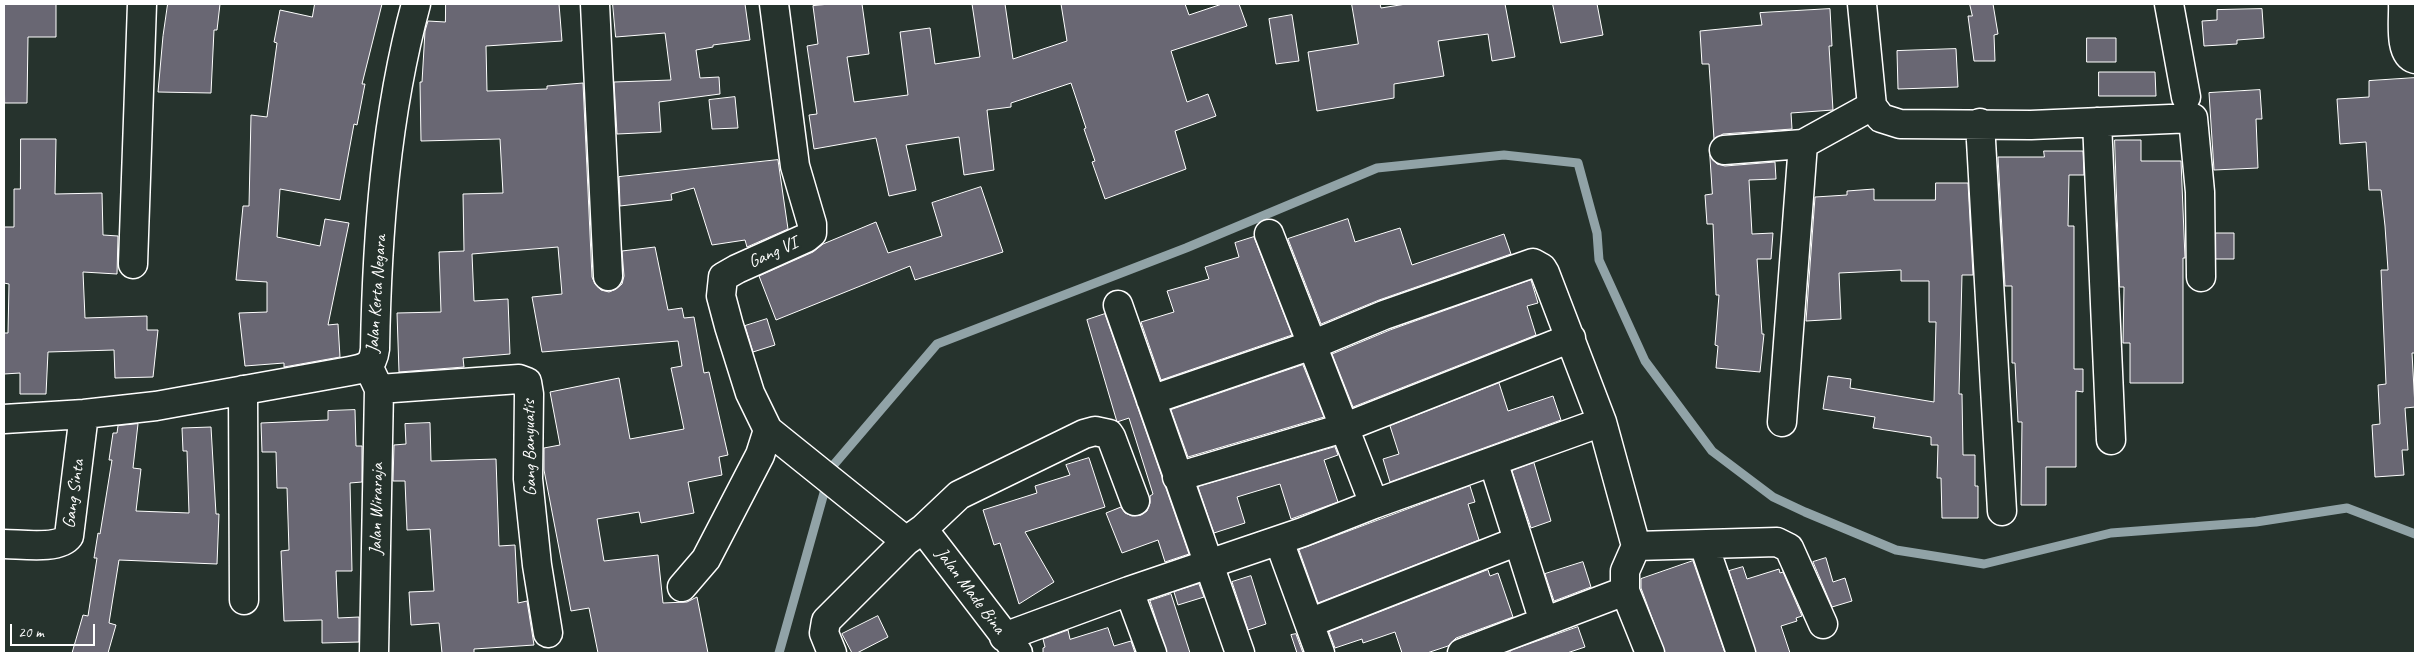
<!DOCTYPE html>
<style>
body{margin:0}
#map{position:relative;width:2419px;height:657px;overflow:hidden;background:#26332d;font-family:Caveat,sans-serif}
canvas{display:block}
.frame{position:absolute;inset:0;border:5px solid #fff;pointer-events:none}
.scale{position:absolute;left:10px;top:624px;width:85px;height:22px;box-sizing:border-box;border:2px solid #fff;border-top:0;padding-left:6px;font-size:15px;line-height:18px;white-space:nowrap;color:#fff;-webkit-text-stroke:4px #26332d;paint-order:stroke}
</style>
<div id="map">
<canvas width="2419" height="657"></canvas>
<div class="frame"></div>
<div class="scale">20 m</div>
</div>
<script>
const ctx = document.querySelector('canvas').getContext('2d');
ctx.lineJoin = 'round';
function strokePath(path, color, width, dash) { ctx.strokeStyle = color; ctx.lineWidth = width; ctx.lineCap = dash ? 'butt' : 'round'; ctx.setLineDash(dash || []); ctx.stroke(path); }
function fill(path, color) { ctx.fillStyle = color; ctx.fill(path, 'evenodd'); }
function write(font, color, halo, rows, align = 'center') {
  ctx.font = font + ' Caveat,sans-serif'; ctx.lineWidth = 5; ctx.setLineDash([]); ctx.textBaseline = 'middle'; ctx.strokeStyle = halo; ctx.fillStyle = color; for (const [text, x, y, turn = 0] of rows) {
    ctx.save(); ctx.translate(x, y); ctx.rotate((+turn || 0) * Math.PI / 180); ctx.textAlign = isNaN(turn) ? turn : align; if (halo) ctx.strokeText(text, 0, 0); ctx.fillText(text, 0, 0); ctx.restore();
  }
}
const stream = new Path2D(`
 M 779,653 L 831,468 L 937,344 L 1186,248 L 1377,168 L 1504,155 L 1578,163 L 1597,233 L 1599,260 L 1645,361 L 1712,451 L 1773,497 L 1805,512 L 1896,550 L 1984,564 L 2111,533 L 2256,522 L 2347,508 L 2415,534`);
const building = new Path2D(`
 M 4,4 L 56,4 L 56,37 L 28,37 L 27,103 L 5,103 Z
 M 168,4 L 220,4 L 217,30 L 214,30 L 211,93 L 158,92 L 163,36 Z
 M 315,4 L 382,4 L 362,84 L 365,84 L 357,125 L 354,124 L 340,200 L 280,189 L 277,237 L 320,246 L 325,219 L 349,223 L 328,325 L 338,324 L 340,357 L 284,367 L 284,363 L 245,366 L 239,313 L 267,312 L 267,282 L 236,280 L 243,206 L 249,206 L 251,115 L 267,117 L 277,43 L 274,42 L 280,10 L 312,17 Z
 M 446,4 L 559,4 L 562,41 L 486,46 L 487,91 L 547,89 L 547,86 L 583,83 L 592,277 L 595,284 L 601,290 L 609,292 L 616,289 L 622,284 L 624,276 L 622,251 L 655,247 L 668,310 L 682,308 L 684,318 L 694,317 L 704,373 L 709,372 L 728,455 L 719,457 L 722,475 L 688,482 L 694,513 L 641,523 L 639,512 L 597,519 L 604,561 L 658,555 L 663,603 L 687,602 L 697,597 L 708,653 L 598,653 L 589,608 L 571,611 L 544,470 L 544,448 L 560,445 L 550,392 L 619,378 L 630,439 L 684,429 L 671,368 L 682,366 L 678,341 L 542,352 L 532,297 L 562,294 L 558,247 L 472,254 L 474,301 L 508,299 L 510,354 L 463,358 L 464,367 L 399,372 L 397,313 L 441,312 L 439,252 L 464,251 L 463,194 L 503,193 L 500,139 L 421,141 L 420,82 L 422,82 L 425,31 L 428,21 L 445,22 Z
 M 613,4 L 745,4 L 750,40 L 713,45 L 713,47 L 696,50 L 700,78 L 719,77 L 720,94 L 659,102 L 661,132 L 617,134 L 614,82 L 671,80 L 665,33 L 616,37 Z
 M 830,4 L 862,4 L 869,54 L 847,57 L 854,102 L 908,95 L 900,32 L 930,28 L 935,64 L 980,57 L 972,4 L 1005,4 L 1013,59 L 1067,41 L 1061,4 L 1185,4 L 1189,15 L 1222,4 L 1239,4 L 1247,26 L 1171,51 L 1187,102 L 1208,94 L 1216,116 L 1175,131 L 1186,169 L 1105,199 L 1092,162 L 1095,161 L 1084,129 L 1086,128 L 1071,83 L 1011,103 L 1011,107 L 987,110 L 994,170 L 964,175 L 959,137 L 906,145 L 916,190 L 889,196 L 876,138 L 814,149 L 809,115 L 817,114 L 807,46 L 818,44 L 813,6 Z
 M 1352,4 L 1380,4 L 1381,8 L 1406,4 L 1505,4 L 1515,57 L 1492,61 L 1488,34 L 1438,41 L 1444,76 L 1394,84 L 1394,98 L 1317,111 L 1308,52 L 1358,44 Z
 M 1553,4 L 1597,4 L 1603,35 L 1561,43 Z
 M 1970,4 L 1993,4 L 1998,34 L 1994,35 L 1995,61 L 1974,61 L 1968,16 L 1972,16 Z
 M 1830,9 L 1832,46 L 1829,46 L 1833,110 L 1791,113 L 1792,129 L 1723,134 L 1714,139 L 1709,64 L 1702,64 L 1700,31 L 1762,25 L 1760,13 Z
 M 2262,9 L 2264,38 L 2237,40 L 2237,44 L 2204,46 L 2202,21 L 2217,20 L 2217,10 Z
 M 1292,15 L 1299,61 L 1276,64 L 1269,19 Z
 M 2087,38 L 2116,38 L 2116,62 L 2087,62 Z
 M 1956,49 L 1958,87 L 1898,89 L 1897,51 Z
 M 2099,72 L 2155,72 L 2156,96 L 2099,96 Z
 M 2415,78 L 2415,353 L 2412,353 L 2415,407 L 2405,408 L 2408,450 L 2402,450 L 2404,475 L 2375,477 L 2372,425 L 2380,424 L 2378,385 L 2386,384 L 2381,270 L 2388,270 L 2385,226 L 2381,190 L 2369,190 L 2366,142 L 2340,144 L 2337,99 L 2369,97 L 2369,81 Z
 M 2260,90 L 2262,119 L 2256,119 L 2258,168 L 2214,170 L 2209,93 Z
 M 735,97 L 738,128 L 712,129 L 709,100 Z
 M 21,139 L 56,139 L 55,194 L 102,193 L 103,235 L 118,236 L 117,274 L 83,272 L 85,318 L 147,316 L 147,330 L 158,330 L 153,377 L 115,378 L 114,350 L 48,352 L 46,394 L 20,394 L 20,373 L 4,374 L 4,333 L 8,333 L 9,284 L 4,283 L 4,227 L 14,227 L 14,189 L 20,189 Z
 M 2115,140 L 2141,140 L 2141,161 L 2181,161 L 2185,258 L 2183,258 L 2183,383 L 2130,383 L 2130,343 L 2123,343 L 2124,287 L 2120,287 Z
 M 2044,151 L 2083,151 L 2084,175 L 2069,175 L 2068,226 L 2074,226 L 2074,369 L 2083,369 L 2083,392 L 2076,391 L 2076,467 L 2046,467 L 2046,505 L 2021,505 L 2022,422 L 2018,422 L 2015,363 L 2012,363 L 2012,286 L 2005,286 L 1998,157 L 2044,157 Z
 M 1710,155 L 1717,164 L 1725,166 L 1775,162 L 1776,179 L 1749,180 L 1752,234 L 1773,233 L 1771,259 L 1757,259 L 1762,334 L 1764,334 L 1760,372 L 1716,368 L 1718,346 L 1715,345 L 1719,295 L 1716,295 L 1713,224 L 1707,224 L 1705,195 L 1712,194 Z
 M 778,160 L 788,229 L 747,247 L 745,240 L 712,245 L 694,188 L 671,194 L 672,200 L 620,206 L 619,177 Z
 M 1936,183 L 1968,183 L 1973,275 L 1962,275 L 1959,394 L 1962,394 L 1963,455 L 1975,455 L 1975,486 L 1978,486 L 1978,518 L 1942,518 L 1941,478 L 1937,478 L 1938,445 L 1931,445 L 1931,437 L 1873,428 L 1875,417 L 1823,409 L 1828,376 L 1851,379 L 1850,388 L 1934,402 L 1936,322 L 1929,322 L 1929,281 L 1901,281 L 1901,270 L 1839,273 L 1841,319 L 1806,321 L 1815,197 L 1847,195 L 1847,191 L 1874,189 L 1874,200 L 1935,200 Z
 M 981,187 L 1003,252 L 915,280 L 910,266 L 776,320 L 759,276 L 813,252 L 823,244 L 876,222 L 888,253 L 942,236 L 932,203 Z
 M 1348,219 L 1355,242 L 1400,228 L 1412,265 L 1504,234 L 1511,254 L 1379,300 L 1321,324 L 1288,239 Z
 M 2216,233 L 2234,233 L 2234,259 L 2216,259 Z
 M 1254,237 L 1292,335 L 1161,380 L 1141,322 L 1174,312 L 1167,291 L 1209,279 L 1205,267 L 1239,257 L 1235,243 Z
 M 1531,280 L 1538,303 L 1527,306 L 1536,335 L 1353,407 L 1332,354 L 1390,330 Z
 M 1105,314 L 1189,554 L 1165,562 L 1158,540 L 1122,553 L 1106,513 L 1121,507 L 1125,513 L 1132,516 L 1141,515 L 1147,511 L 1150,503 L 1150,496 L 1153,494 L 1129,418 L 1117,422 L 1087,320 Z
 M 767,319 L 775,345 L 753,352 L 745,326 Z
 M 1303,365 L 1324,417 L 1188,457 L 1171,410 Z
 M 1499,383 L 1508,411 L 1553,396 L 1561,420 L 1390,482 L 1383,459 L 1399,454 L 1390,426 Z
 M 355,410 L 356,446 L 362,446 L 362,482 L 350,483 L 352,571 L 336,571 L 338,618 L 359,617 L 359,642 L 322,643 L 322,620 L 284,621 L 281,551 L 289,550 L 287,488 L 277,488 L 276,452 L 262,452 L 261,423 L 328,420 L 328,411 Z
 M 430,423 L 431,461 L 496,459 L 499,546 L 515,545 L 518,603 L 527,601 L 534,645 L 474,649 L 474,653 L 442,653 L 439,623 L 411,625 L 409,592 L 434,591 L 430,529 L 407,530 L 405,481 L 393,481 L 394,445 L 406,444 L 405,424 Z
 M 138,424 L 133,468 L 141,469 L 136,511 L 189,513 L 187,451 L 183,451 L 182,428 L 211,427 L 216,514 L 219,514 L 217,564 L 119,560 L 109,623 L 116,625 L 108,653 L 72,653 L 83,615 L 88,616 L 97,558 L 94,558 L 98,533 L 100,534 L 112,460 L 109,460 L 113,433 L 117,433 L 118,426 Z
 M 1335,447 L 1338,455 L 1324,460 L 1338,502 L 1291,519 L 1280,484 L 1237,497 L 1245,523 L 1214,533 L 1198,487 Z
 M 1089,458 L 1105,507 L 1025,532 L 1054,582 L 1019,604 L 1000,543 L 994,545 L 983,510 L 1037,493 L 1035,486 L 1070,475 L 1066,465 Z
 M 1534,463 L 1551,521 L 1531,528 L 1512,471 Z
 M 1470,486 L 1475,502 L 1468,504 L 1479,540 L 1318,603 L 1299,550 Z
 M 1826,558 L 1833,582 L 1845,578 L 1852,601 L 1832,607 L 1813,562 Z
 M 1693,561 L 1725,653 L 1665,653 L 1641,588 L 1641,579 Z
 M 1583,562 L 1591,587 L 1554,601 L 1545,574 Z
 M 1743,567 L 1747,579 L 1779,569 L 1780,573 L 1783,572 L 1802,616 L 1796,618 L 1797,621 L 1781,626 L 1790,653 L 1756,653 L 1729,571 Z
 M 1488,570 L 1490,576 L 1498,573 L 1513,617 L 1456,638 L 1448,646 L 1427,653 L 1402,653 L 1395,632 L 1363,643 L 1362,639 L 1335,648 L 1329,632 Z
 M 1251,576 L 1266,624 L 1248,630 L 1232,582 Z
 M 1199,584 L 1204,597 L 1178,605 L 1174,592 Z
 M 1171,594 L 1190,653 L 1167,653 L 1150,601 Z
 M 878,616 L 888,637 L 857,653 L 852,653 L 842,634 Z
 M 1578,627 L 1585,647 L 1567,653 L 1510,653 L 1510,651 Z
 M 1108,628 L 1114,646 L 1131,641 L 1135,653 L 1043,653 L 1043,648 L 1045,647 L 1043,639 L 1068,630 L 1070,639 Z
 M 1296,634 L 1303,653 L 1297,653 L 1291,635 Z`);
const minor = new Path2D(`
 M 595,4 L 608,276
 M 774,4 L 795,166 L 812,224 L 812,233 L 806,238 L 737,269 L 723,277 L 721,296 L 729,326 L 750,393 L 768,430 L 906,541
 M 1862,4 L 1872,106
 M 2169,4 L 2186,97
 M 2403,4 C 2404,18 2398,54 2415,59
 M 1872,106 L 1881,118 L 1900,124 L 2031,125 L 2193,118 L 2200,192 L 2201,277
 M 2097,122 L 2111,440
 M 1980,123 L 2002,511
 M 1724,150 L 1803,144
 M 1269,234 L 1374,504
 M 133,264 L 142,4
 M 1118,305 L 1240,653
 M 371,372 L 379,389 L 374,653
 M 379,389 L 519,379 L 527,382 L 529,394 L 528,479 L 537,565 L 548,633
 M 243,390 L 244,600
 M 1151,400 L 1312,345 L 1384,315 L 1533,263 L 1542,268 L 1545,273 L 1602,422
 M 4,419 L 84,414 L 156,406 L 350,371 C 366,368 373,366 375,349 C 377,234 386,115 416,4
 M 1782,422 L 1803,144 L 1872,106
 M 1493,461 L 1544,622
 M 1177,477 L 1343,428 L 1571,338
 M 923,529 L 1018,653
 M 1279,541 L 1320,653
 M 4,544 C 21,544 59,550 69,536 L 84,414
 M 1704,545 L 1741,653
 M 682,587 L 706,559 L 760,455 L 768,430
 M 1129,591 L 1152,653
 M 1625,591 L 1650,653
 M 1309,623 L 1518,541
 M 1004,637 L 1129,591 L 1303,532 L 1374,504 L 1602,422 L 1636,546 L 1777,542 L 1789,548 L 1823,624
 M 832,653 L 824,633 L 826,621 L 906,541 L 923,529 L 959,495 L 1084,434 L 1095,431 L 1109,434 L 1111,437 L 1135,501
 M 1462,653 L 1625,591 L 1625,571 L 1636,546`);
const streetNames = [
 ["Gang VI",773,253,-24],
 ["Jalan Kerta Negara",377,294,-86],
 ["Gang Banyuatis",530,448,-91],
 ["Gang Sinta",74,494,-82],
 ["Jalan Wiraraja",377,509,-89],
 ["Jalan Made Bina",970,591,53]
];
strokePath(stream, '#91a3a7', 9);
fill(building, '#696773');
strokePath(building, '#fff', 1);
strokePath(minor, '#fff', 31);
strokePath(minor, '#26332d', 28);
write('18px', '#fff', '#26332d', streetNames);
</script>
